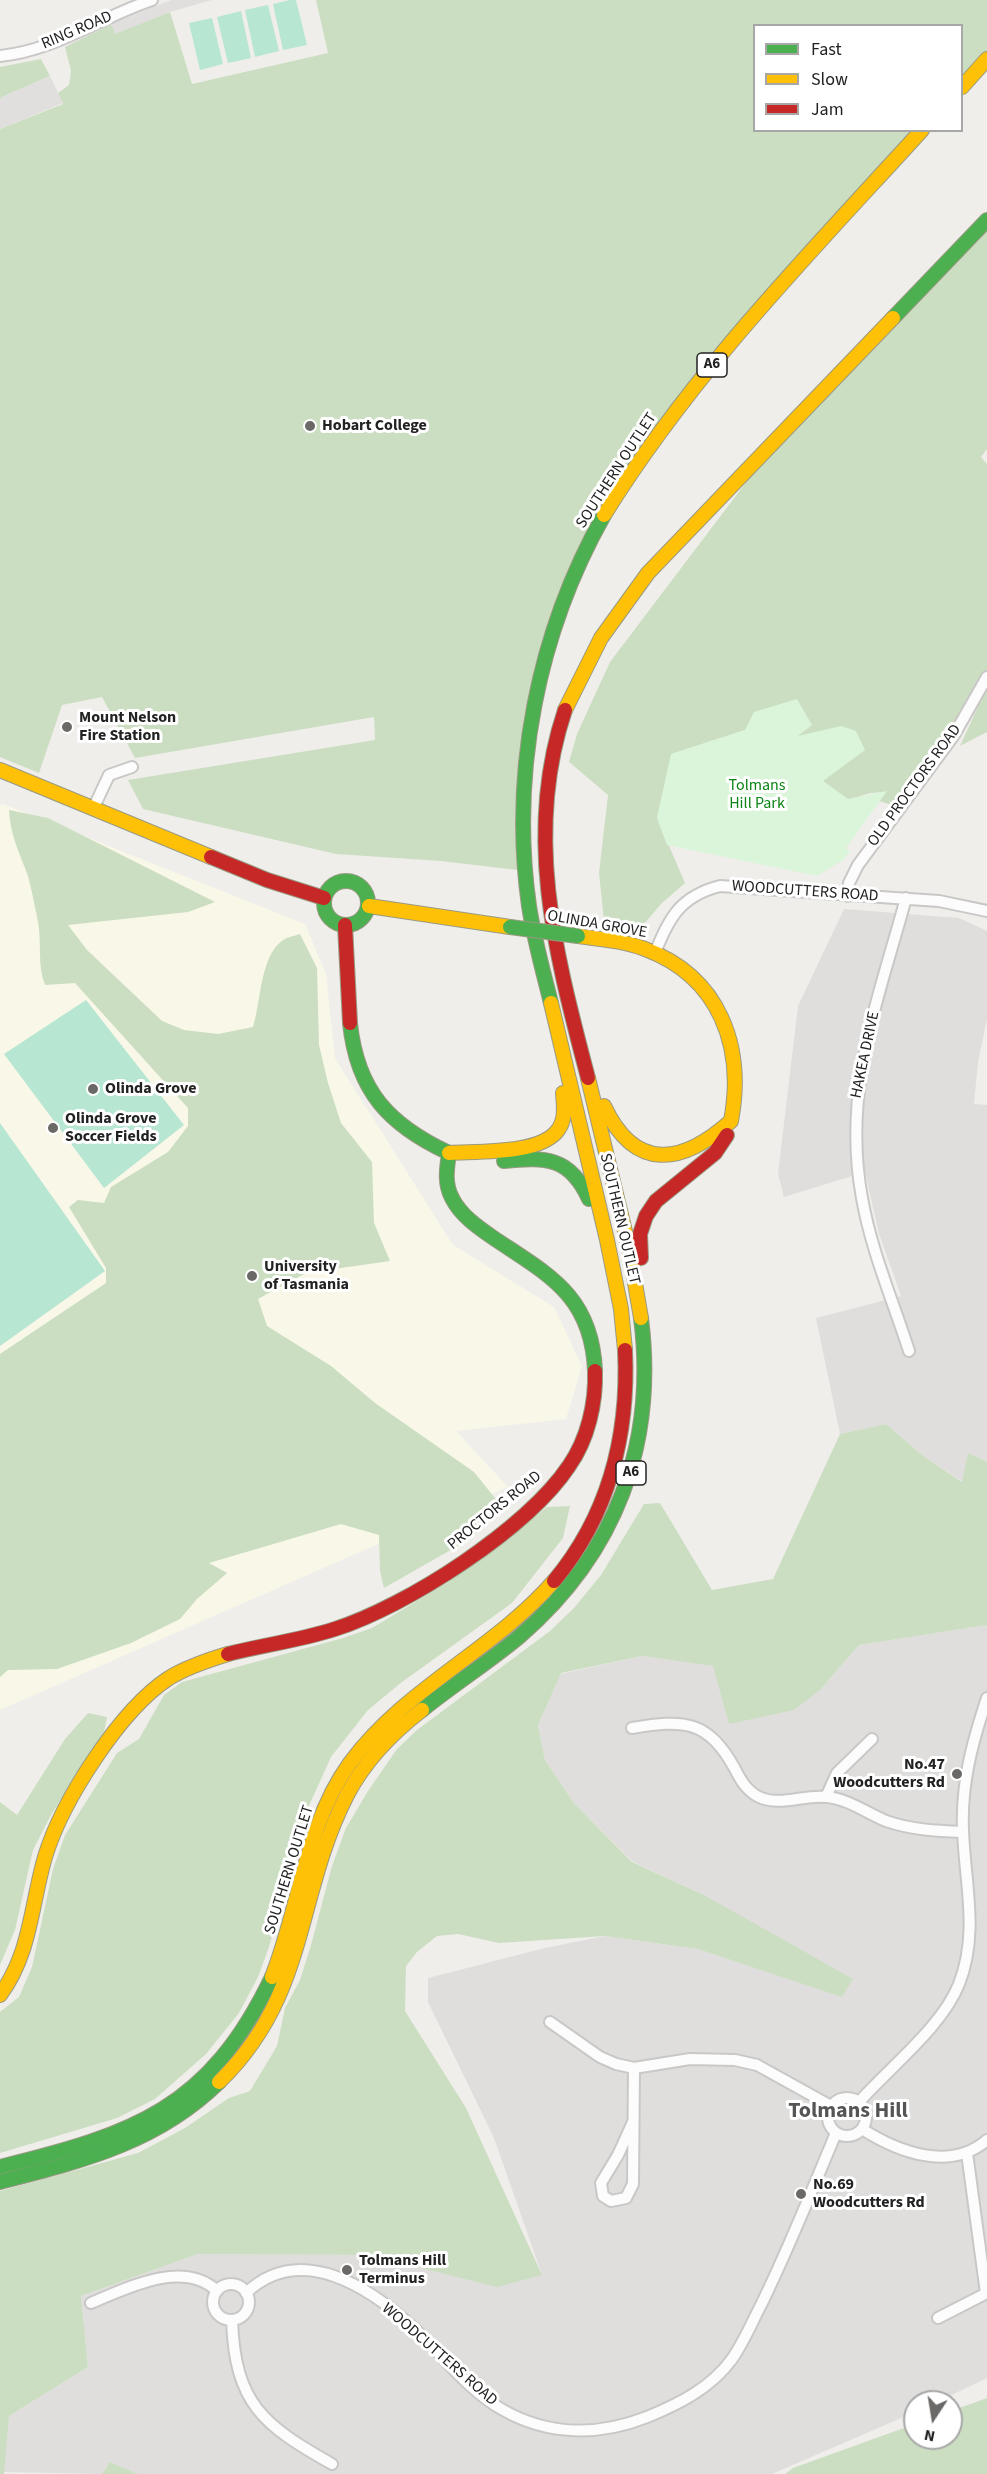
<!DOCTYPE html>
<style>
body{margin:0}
#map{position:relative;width:987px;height:2474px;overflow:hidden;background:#f0eeeb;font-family:"Source Sans 3",sans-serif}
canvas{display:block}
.legend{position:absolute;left:753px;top:24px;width:210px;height:108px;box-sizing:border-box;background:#fff;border:2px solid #a7a7a7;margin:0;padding:8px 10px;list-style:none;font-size:18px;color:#222}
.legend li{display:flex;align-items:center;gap:12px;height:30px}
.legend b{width:30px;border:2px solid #a7a7a7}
.north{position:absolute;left:903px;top:2390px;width:60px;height:60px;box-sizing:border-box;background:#fff;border:2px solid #a7a7a7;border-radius:50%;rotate:192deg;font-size:16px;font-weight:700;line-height:24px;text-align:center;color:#222}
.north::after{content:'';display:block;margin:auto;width:21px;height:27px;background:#6a6968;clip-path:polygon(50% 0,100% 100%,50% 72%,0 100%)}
</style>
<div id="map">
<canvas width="987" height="2474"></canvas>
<ul class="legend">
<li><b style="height:8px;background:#4caf50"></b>Fast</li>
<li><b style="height:8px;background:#ffc107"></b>Slow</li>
<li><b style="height:8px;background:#c62828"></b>Jam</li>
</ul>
<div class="north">N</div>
</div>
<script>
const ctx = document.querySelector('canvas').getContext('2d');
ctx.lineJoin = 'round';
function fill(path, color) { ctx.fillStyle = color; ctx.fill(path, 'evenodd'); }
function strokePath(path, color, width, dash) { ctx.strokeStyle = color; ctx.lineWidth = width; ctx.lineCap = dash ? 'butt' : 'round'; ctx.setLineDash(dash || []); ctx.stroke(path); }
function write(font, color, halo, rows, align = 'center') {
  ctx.font = font + ' "Source Sans 3",sans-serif'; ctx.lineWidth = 6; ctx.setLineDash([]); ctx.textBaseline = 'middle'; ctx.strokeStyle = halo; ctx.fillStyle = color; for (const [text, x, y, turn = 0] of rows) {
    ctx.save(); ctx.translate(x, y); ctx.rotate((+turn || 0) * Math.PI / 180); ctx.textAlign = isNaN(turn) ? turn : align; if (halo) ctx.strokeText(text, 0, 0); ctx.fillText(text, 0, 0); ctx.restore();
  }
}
const residential = new Path2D(`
 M 844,909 L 959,918 L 987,931 L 987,1019 L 978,1062 L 974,1104 L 987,1105 L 987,1462 L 968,1453 L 963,1482 L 922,1455 L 886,1424 L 840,1434 L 816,1318 L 901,1296 L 879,1234 L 865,1172 L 784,1197 L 778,1174 L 798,1006 Z
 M 987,1625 L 987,2378 L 937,2402 L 915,2402 L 915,2412 L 772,2474 L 138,2474 L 110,2462 L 102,2474 L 3,2472 L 9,2416 L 88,2367 L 81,2296 L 198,2254 L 369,2255 L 497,2286 L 542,2275 L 494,2138 L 428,2002 L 428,1978 L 545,1948 L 605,1936 L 698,1949 L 842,1996 L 763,1930 L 704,1895 L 633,1862 L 574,1803 L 545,1760 L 538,1725 L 560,1674 L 642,1656 L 714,1666 L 729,1724 L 821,1689 L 859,1645 Z`);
const education = new Path2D(`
 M 3,804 L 305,924 L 326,974 L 335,1058 L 453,1245 L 554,1307 L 582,1366 L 566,1419 L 456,1431 L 508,1487 L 0,1710 L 0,805 Z`);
const forest = new Path2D(`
 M 316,0 L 987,0 L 987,59 L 962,87 L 962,26 L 754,26 L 754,130 L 922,131 L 728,343 L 587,547 L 536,702 L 526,871 L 441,861 L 336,854 L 143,809 L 128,780 L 375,740 L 374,717 L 135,758 L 102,697 L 62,705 L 39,773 L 0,757 L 0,129 L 63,104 L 58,93 L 69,85 L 71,71 L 65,47 L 111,24 L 116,33 L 170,12 L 192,84 L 328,53 Z
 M 41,59 L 50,76 L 0,98 L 0,67 Z
 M 987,220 L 987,449 L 981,457 L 987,464 L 987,677 L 954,735 L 895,806 L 879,801 L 886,792 L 870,793 L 848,800 L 822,781 L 864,750 L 745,730 L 672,754 L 657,818 L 685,883 L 661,904 L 639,930 L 605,930 L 599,873 L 608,795 L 569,762 L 577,734 L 610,662 L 794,419 Z
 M 987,687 L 987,732 L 960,746 Z
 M 9,810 L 48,818 L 215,902 L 188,912 L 68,925 L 87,950 L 162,1021 L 184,1030 L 218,1034 L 253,1027 C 261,1002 260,957 282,941 C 286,937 295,936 300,934 L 317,968 L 319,1045 L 328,1083 L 341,1123 L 372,1162 L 374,1223 L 390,1261 L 306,1273 L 258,1299 L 267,1326 L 331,1366 L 375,1403 L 474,1472 L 503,1508 L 470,1539 L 384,1588 L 380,1571 L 379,1535 L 341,1524 L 209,1563 L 227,1573 L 197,1599 L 180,1619 L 131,1643 L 57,1669 L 8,1670 L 0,1677 L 0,1354 L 106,1283 L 106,1268 L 69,1207 L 78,1200 L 104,1203 L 111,1187 L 168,1152 L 188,1126 L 188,1108 L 75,983 L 45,985 C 37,964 42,944 38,922 C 35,907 32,891 28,876 C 20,854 10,835 9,810 Z
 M 886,1424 L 922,1455 L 962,1482 L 968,1453 L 987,1462 L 987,1625 L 859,1645 L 821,1689 L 794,1710 L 729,1724 L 713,1666 L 642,1656 L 561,1673 L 538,1725 L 545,1760 L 574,1803 L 632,1862 L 704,1895 L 853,1979 L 842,1997 L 698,1949 L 605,1936 L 499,1943 L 458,1934 L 437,1936 L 417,1952 L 406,1966 L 405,2011 L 466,2108 L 542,2275 L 497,2287 L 369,2255 L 198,2254 L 81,2296 L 88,2367 L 9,2416 L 4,2474 L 0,2474 L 0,2191 L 138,2153 L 185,2128 L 229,2098 L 250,2091 L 277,2046 L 285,2008 L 300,1980 L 311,1945 L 332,1866 L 346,1828 L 368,1791 L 397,1749 L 417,1730 L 550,1631 L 574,1608 L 601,1575 L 644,1504 L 660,1503 L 712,1590 L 773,1579 L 840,1434 Z
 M 570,1506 L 563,1538 L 512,1603 L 402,1682 L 368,1710 L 331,1757 L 303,1819 L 269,1947 L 258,1977 L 239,2013 L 206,2054 L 155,2099 L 117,2118 L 0,2153 L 0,2012 L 19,1997 L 32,1967 L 53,1869 L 65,1835 L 117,1753 L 139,1739 L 164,1695 L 182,1682 L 343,1638 L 372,1628 L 450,1581 L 547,1507 Z
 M 88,1713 L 107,1717 L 104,1732 L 51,1815 L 33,1850 L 15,1930 L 0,1965 L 0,1802 L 17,1815 L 65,1739 Z
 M 987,2398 L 987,2474 L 785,2474 L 793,2468 L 915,2424 L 915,2438 L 951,2438 L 951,2411 Z
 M 110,2462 L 138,2474 L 102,2474 Z`);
const park = new Path2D(`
 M 797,699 L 812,725 L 798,736 L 841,726 L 856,731 L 865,750 L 823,781 L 848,799 L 887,791 L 846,848 L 850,851 L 843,860 L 817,876 L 667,845 L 657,818 L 671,754 L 745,730 L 754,712 Z`);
const pitch = new Path2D(`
 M 290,0 L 296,0 L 307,45 L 283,50 L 273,4 Z
 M 268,5 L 279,51 L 255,57 L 245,10 Z
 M 241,11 L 251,58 L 228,63 L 217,17 Z
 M 212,18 L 223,64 L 200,70 L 189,23 Z
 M 86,1000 L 184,1125 L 104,1188 L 4,1054 Z
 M 0,1123 L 105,1271 L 0,1346 Z`);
const parking = new Path2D(`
 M 171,0 L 212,0 L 170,12 L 115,34 L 111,24 Z
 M 50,76 L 63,103 L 0,129 L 0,98 Z`);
const street = new Path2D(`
 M 0,56 C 54,51 101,17 152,0
 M 93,809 L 109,775 L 132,767
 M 848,896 L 849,883 L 858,865 L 954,735 L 987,677
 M 906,898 C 878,1001 842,1090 862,1198 C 871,1250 893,1301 909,1351
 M 655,953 C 669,917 681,896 720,886 L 939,901 L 987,911
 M 632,1728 C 684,1719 708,1720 735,1769 C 741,1781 747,1791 759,1797 C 781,1807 804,1794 827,1797 C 848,1799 867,1813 886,1821 C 912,1830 937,1831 963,1832
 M 826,1797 L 837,1773 L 872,1739
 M 550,2022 L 600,2057 L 616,2064 L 634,2068 L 690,2059 L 735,2060 L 757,2065 L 831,2106
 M828 2117a19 19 0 1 1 38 0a19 19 0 1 1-38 0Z
 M 859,2102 C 890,2067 942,2027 959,1984 C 979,1933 965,1884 963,1831 C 961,1784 972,1743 987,1698
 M 633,2122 L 618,2155 L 601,2183 L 603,2196 L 611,2201 L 626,2198 L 633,2184 L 634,2068
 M 862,2129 C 898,2152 950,2172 987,2140
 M 967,2153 L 986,2293
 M213 2302a18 18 0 1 1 36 0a18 18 0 1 1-36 0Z
 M 246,2293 C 301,2241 371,2288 416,2330 C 444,2357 469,2391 503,2410 C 549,2436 599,2436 647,2417 C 679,2404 711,2388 732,2359 C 744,2342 752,2322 762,2303 C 789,2248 812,2190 836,2133
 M 91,2303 C 127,2288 183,2259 217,2291
 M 938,2318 L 987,2293
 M 232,2320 C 235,2404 263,2425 332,2464`);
const fast = new Path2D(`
 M 893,318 L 987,220
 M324 903a22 22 0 1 1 44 0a22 22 0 1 1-44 0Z
 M 551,1003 C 543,971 534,939 529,906 C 510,772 538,632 604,515
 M 350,1023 C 357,1091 389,1125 449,1153 C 447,1168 444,1183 452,1198 C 461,1216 479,1228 495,1239 C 549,1275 592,1296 595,1371
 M 504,1161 C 546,1157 570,1157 589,1199
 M 422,1710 C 454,1684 489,1662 520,1636 C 616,1553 657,1444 641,1318
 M 0,2167 C 134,2134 209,2109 272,1977
 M 0,2182 C 81,2161 157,2143 219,2082`);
const slow = new Path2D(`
 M 962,87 L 987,59
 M 604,515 C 692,373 810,253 922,130
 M 565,710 L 601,638 L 648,573 L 893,318
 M 0,770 L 211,857
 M 369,906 L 510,927
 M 578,936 C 601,939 624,941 645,949 C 720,977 745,1047 731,1121
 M 551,1003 L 607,1240 L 621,1309 L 625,1350
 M 588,1078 L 629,1248 L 641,1318
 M 604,1106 C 635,1172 682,1165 731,1121
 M 449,1153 C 477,1151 540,1155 558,1130 C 566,1119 564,1106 563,1093
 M 272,1977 C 300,1907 305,1825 350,1763 C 405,1688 494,1650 554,1581
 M 0,1995 C 31,1953 31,1905 45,1857 C 62,1801 120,1710 169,1678 C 187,1667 208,1660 228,1654
 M 219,2082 C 309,1995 295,1896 347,1795 C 365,1761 392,1733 422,1710`);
const jam = new Path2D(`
 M 565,710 C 523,835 556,955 588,1078
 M 211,857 L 267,880 L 324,898
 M 345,925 L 350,1023
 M 641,1258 L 640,1234 L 646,1216 L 656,1201 L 715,1153 L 727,1135
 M 554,1581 C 609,1515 629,1434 625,1350
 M 228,1654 C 264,1645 301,1640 335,1629 C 407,1606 527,1529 569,1466 C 588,1439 596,1403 595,1371`);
const fastBridge = new Path2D(`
 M 510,927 L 578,936`);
const markers = [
 [310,426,6,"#6a6968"],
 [67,727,6,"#6a6968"],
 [93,1089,6,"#6a6968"],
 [53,1128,6,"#6a6968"],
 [252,1276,6,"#6a6968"],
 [957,1774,6,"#6a6968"],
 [801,2194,6,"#6a6968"],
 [347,2270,6,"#6a6968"]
];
const shields = [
 [712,365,30],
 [631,1473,30]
];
const shieldNames = [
 ["A6",712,365],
 ["A6",631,1473]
];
const streetNames = [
 ["RING ROAD",77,31,-23],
 ["SOUTHERN OUTLET",617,471,-57],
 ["OLD PROCTORS ROAD",915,786,-54],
 ["WOODCUTTERS ROAD",805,892,4],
 ["OLINDA GROVE",597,925,10],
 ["HAKEA DRIVE",866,1055,-78],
 ["SOUTHERN OUTLET",619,1219,77],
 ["PROCTORS ROAD",495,1511,-39],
 ["SOUTHERN OUTLET",290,1870,-73],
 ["WOODCUTTERS ROAD",439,2355,41]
];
const poiNames = [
 ["Hobart College",322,426],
 ["Mount Nelson",79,718],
 ["Fire Station",79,736],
 ["Olinda Grove",105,1089],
 ["Olinda Grove",65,1119],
 ["Soccer Fields",65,1137],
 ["University",264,1267],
 ["of Tasmania",264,1285],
 ["No.47",945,1765,"right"],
 ["Woodcutters Rd",945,1783,"right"],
 ["No.69",813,2185],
 ["Woodcutters Rd",813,2203],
 ["Tolmans Hill",359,2261],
 ["Terminus",359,2279]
];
const parkNames = [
 ["Tolmans",757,786],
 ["Hill Park",757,804]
];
const districtNames = [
 ["Tolmans Hill",848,2112]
];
fill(residential, '#dfdedc');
fill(education, '#f8f7e8');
fill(forest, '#cbdec1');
fill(park, '#daf5da');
fill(pitch, '#b7e6d2');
fill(parking, '#e0dfde');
strokePath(street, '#c9c8c7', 14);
strokePath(fast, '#999a82', 16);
strokePath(slow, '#999a82', 16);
strokePath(jam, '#999a82', 16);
strokePath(street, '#fdfcfc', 10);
strokePath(fast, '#4caf50', 14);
strokePath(slow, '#ffc107', 14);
strokePath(jam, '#c62828', 14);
strokePath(fastBridge, '#999a82', 16, []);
strokePath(fastBridge, '#4caf50', 14);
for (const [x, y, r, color] of markers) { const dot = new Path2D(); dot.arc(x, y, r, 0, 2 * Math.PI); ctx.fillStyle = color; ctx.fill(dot); strokePath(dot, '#fff', 2); }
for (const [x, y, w] of shields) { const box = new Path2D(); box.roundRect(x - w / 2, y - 12, w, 24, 4.5); ctx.fillStyle = '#fff'; ctx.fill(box); strokePath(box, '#222', 1.5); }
write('bold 15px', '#222', null, shieldNames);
write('16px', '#222', '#fff', streetNames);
write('bold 16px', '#222', '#fff', poiNames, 'left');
write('16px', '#0c8416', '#fff', parkNames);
write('bold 22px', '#555', '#fff', districtNames);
</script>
